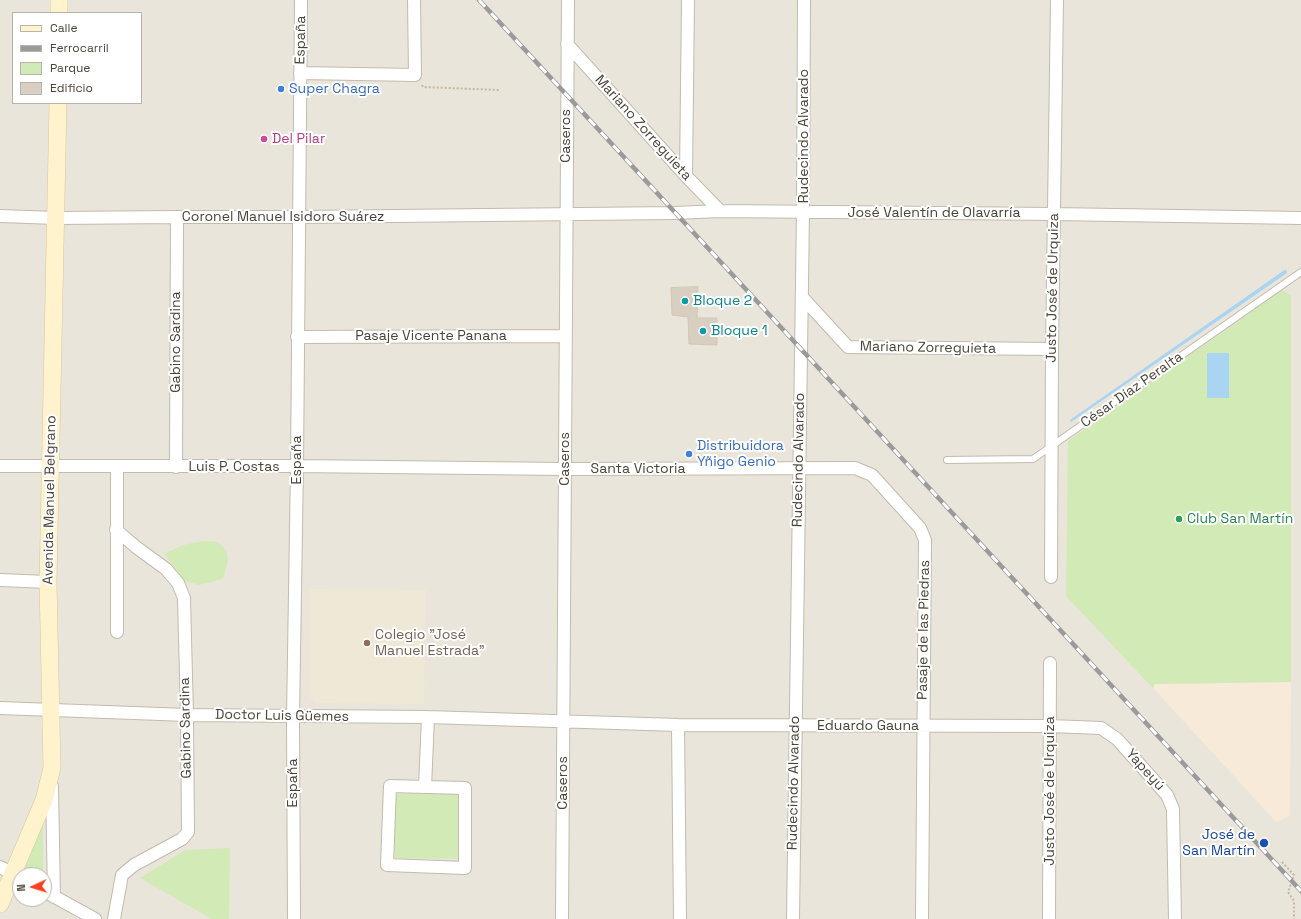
<!DOCTYPE html>
<meta charset="utf-8">
<style>
body{margin:0}
#map{position:relative;width:1301px;height:919px;overflow:hidden;background:#f6f3ec;font-family:"Space Grotesk",sans-serif}
canvas{display:block}
.legend{position:absolute;left:12px;top:12px;width:130px;height:92px;box-sizing:border-box;background:#fff;border:1px solid #b7b4b0;margin:0;padding:5px 7px;list-style:none;font-size:12px;color:#4b4439}
.legend li{display:flex;align-items:center;gap:8px;height:20px}
.legend b{width:20px;border:1px solid #b7b4b0}
.north{position:absolute;left:12px;top:867px;width:40px;height:40px;box-sizing:border-box;background:#fff;border:1px solid #b7b4b0;border-radius:50%;rotate:266deg;font-size:11px;font-weight:700;line-height:16px;text-align:center;color:#4b4439}
.north::after{content:'';display:block;margin:auto;width:14px;height:18px;background:#fc3f1d;clip-path:polygon(50% 0,100% 100%,50% 72%,0 100%)}
</style>
<div id="map">
<canvas width="1301" height="919"></canvas>
<ul class="legend">
<li><b style="height:5px;background:#fff3cd"></b>Calle</li>
<li><b style="height:5px;background:#9a9a9a"></b>Ferrocarril</li>
<li><b style="height:11px;background:#d2eab5"></b>Parque</li>
<li><b style="height:11px;background:#d8cfc1"></b>Edificio</li>
</ul>
<div class="north">N</div>
</div>
<script>
const ctx = document.querySelector('canvas').getContext('2d');
ctx.lineJoin = 'round';
function fill(path, color) { ctx.fillStyle = color; ctx.fill(path, 'evenodd'); }
function strokePath(path, color, width, dash) { ctx.strokeStyle = color; ctx.lineWidth = width; ctx.lineCap = dash ? 'butt' : 'round'; ctx.setLineDash(dash || []); ctx.stroke(path); }
function write(font, color, halo, rows, align = 'center') {
  ctx.font = font + ' "Space Grotesk",sans-serif'; ctx.lineWidth = 4; ctx.setLineDash([]); ctx.textBaseline = 'middle'; ctx.strokeStyle = halo; ctx.fillStyle = color; for (const [text, x, y, turn = 0] of rows) {
    ctx.save(); ctx.translate(x, y); ctx.rotate((+turn || 0) * Math.PI / 180); ctx.textAlign = isNaN(turn) ? turn : align; if (halo) ctx.strokeText(text, 0, 0); ctx.fillText(text, 0, 0); ctx.restore();
  }
}
const residential = new Path2D(`
 M 0,0 L 1301,0 L 1301,919 L 0,919 ZM 13,13 L 141,13 L 141,103 L 13,103 ZM 20,875 L 44,875 L 44,899 L 20,899 Z`);
const commercial = new Path2D(`
 M 1291,682 L 1290,816 L 1276,822 L 1153,688 L 1155,684 Z`);
const education = new Path2D(`
 M 309,589 L 426,590 L 424,704 L 316,703 L 309,696 Z`);
const green = new Path2D(`
 M 1282,290 L 1291,295 L 1291,682 L 1155,684 L 1153,688 L 1066,596 L 1068,441 Z
 M 203,541 L 218,542 L 227,551 L 228,561 L 223,579 L 199,585 L 185,581 L 164,554 L 183,545 Z
 M 395,794 L 458,794 L 458,859 L 395,858 Z
 M 43,815 L 43,875 L 23,875 L 17,872 Z
 M 230,848 L 229,919 L 212,919 L 140,878 L 185,850 Z`);
const water = new Path2D(`
 M 1286,269 L 1287,273 L 1071,422 L 1070,420 Z
 M 1207,353 L 1229,353 L 1229,398 L 1207,398 Z`);
const building = new Path2D(`
 M 698,287 L 697,318 L 717,318 L 717,345 L 689,344 L 688,317 L 672,315 L 671,288 Z`);
const path = new Path2D(`
 M 422,85 L 423,87 L 499,90
 M 1282,862 L 1294,875 L 1288,892 L 1294,901 L 1294,919`);
const lane = new Path2D(`
 M 947,460 L 1033,459 L 1301,272`);
const street = new Path2D(`
 M 567,44 L 686,176 L 720,211
 M 300,73 L 415,75 L 414,0
 M 686,176 L 688,0
 M 0,216 L 56,218 L 177,217 L 299,217 L 675,213 L 720,211 L 1054,214 L 1301,218
 M 802,297 L 848,347 L 1052,349
 M 297,337 L 565,336
 M 0,466 L 297,466 L 564,469 L 855,468 L 872,475 L 920,528 L 925,540 L 922,919
 M 117,466 L 117,632
 M 176,467 L 177,217
 M 1051,577 L 1052,349 L 1057,0
 M 0,580 L 48,582
 M 0,708 L 187,715 L 428,717 L 678,725 L 1050,726 L 1101,728 L 1117,739 L 1167,795 L 1173,809 L 1175,919
 M 678,725 L 680,919
 M 52,786 L 54,897
 M 390,786 L 465,788 L 465,868 L 387,865 Z
 M 425,787 L 428,717
 M 0,867 L 19,877
 M 44,891 L 95,919
 M 114,919 L 122,875 L 134,865 L 182,839 L 188,832 L 187,715 L 184,598 L 178,583 L 166,569 L 136,547 L 116,530
 M 294,919 L 293,717 L 297,466 L 301,0
 M 562,919 L 568,0
 M 793,919 L 803,212 L 804,0
 M 1049,919 L 1050,663`);
const secondary = new Path2D(`
 M 59,13 L 59,0
 M 0,904 L 44,800 L 52,768 L 48,582 L 58,103`);
const rail = new Path2D(`
 M 479,0 L 1301,891`);
const markers = [
 [281,89,4,"#3f7fe0"],
 [264,139,4,"#d1479c"],
 [685,301,4,"#0f9aa8"],
 [703,331,4,"#0f9aa8"],
 [689,454,4,"#3f7fe0"],
 [1179,519,4,"#2e9e5b"],
 [367,643,4,"#8d6e63"],
 [1264,843,5,"#1a4fb4"]
];
const streetNames = [
 ["España",301,40,-89],
 ["Mariano Zorreguieta",643,128,48],
 ["Caseros",566,136,-90],
 ["Rudecindo Alvarado",804,136,-90],
 ["José Valentín de Olavarría",934,213],
 ["Coronel Manuel Isidoro Suárez",283,217],
 ["Justo José de Urquiza",1053,288,-89],
 ["Pasaje Vicente Panana",431,336],
 ["Gabino Sardina",176,342,-90],
 ["Mariano Zorreguieta",928,348,1],
 ["César Díaz Peralta",1132,390,-35],
 ["Caseros",565,459,-90],
 ["España",297,460,-90],
 ["Rudecindo Alvarado",799,460,-89],
 ["Luis P. Costas",234,467],
 ["Santa Victoria",638,469],
 ["Avenida Manuel Belgrano",50,500,-89],
 ["Pasaje de las Piedras",924,630,-89],
 ["Doctor Luis Güemes",282,716,1],
 ["Eduardo Gauna",868,726],
 ["Gabino Sardina",186,728,-91],
 ["Yapeyú",1145,770,48],
 ["España",293,783,-90],
 ["Caseros",563,783,-90],
 ["Rudecindo Alvarado",794,783,-89],
 ["Justo José de Urquiza",1050,791,-90]
];
const shopNames = [
 ["Super Chagra",289,89],
 ["Distribuidora",697,446],
 ["Yñigo Genio",697,462]
];
const hotelNames = [
 ["Del Pilar",272,139]
];
const cultureNames = [
 ["Bloque 2",693,301],
 ["Bloque 1",711,331]
];
const leisureNames = [
 ["Club San Martín",1187,519]
];
const educationNames = [
 ["Colegio \"José",375,635],
 ["Manuel Estrada\"",375,651]
];
const transitNames = [
 ["José de",1255,835],
 ["San Martín",1255,851]
];
fill(residential, '#eae5da');
fill(commercial, '#f7ead8');
fill(education, '#efe8d6');
fill(green, '#d2eab5');
fill(water, '#a9d4f2');
fill(building, '#d8cfc1');
strokePath(building, '#d3c7b4', 1);
strokePath(lane, '#c2bbae', 8);
strokePath(street, '#c2bbae', 14);
strokePath(secondary, '#d6c79b', 18);
strokePath(path, '#c4b79f', 2, [2, 2]);
strokePath(lane, '#fff', 6);
strokePath(street, '#fff', 12);
strokePath(secondary, '#fff3cd', 17);
strokePath(rail, '#9a9a9a', 4.5);
strokePath(rail, '#fff', 3, [9]);
for (const [x, y, r, color] of markers) { const dot = new Path2D(); dot.arc(x, y, r, 0, 2 * Math.PI); ctx.fillStyle = color; ctx.fill(dot); strokePath(dot, '#fff', 1.5); }
write('14px', '#4b4439', '#fff', streetNames);
write('14px', '#366cbe', '#fff', shopNames, 'left');
write('14px', '#b23c85', '#fff', hotelNames, 'left');
write('14px', '#0d838f', '#fff', cultureNames, 'left');
write('14px', '#27864d', '#fff', leisureNames, 'left');
write('14px', '#785e54', '#fff', educationNames, 'left');
write('14px', '#164399', '#fff', transitNames, 'right');
</script>
